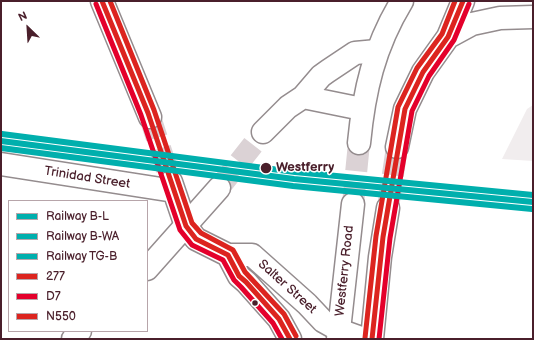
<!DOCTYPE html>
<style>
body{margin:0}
#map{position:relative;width:534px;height:340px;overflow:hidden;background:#fff;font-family:"Balsamiq Sans",sans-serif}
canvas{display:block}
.frame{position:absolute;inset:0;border:2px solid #4a1f2b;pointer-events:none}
.legend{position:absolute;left:8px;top:200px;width:140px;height:132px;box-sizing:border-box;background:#fff;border:1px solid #b7a5aa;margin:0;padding:5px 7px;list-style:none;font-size:12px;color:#4a1f2b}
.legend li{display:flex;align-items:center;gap:8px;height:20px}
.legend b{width:20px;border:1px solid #b7a5aa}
.north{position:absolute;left:8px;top:8px;width:40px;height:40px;-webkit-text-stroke:3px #fff;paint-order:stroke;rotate:335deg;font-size:11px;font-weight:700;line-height:16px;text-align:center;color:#4a1f2b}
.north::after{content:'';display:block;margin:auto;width:14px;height:18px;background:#4a1f2b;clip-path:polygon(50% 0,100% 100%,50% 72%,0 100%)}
</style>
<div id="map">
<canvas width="534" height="340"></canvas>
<div class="frame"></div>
<ul class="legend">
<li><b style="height:5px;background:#00afad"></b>Railway B-L</li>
<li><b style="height:5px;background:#00afad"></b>Railway B-WA</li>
<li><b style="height:5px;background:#00afad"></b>Railway TG-B</li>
<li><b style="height:5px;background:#dc241f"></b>277</li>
<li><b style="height:5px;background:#e4002b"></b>D7</li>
<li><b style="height:5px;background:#dc241f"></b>N550</li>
</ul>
<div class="north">N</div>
</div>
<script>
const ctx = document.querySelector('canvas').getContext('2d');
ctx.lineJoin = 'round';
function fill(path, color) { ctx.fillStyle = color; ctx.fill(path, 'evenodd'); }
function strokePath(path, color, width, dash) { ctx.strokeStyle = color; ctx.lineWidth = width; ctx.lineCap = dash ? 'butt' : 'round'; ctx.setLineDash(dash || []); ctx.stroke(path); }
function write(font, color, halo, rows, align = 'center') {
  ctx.font = font + ' "Balsamiq Sans",sans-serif'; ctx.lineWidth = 3; ctx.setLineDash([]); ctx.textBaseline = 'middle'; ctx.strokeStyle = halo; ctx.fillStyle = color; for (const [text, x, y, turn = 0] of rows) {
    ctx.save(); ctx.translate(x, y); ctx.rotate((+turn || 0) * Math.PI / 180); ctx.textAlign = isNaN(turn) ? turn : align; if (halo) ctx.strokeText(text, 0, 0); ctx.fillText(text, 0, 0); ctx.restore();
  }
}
const built = new Path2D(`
 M 533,105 L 533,161 L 502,159 L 527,109 Z`);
const minorTunnel = new Path2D(`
 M 150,117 L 171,182`);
const tertiaryTunnel = new Path2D(`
 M 219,188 L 263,132`);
const primaryTunnel = new Path2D(`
 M 353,204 L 359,143
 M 388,208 L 397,147`);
const minor = new Path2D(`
 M 102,1 L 150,117
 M 1,164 L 174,191
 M 171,182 L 186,226 L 196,239 L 228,255 L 252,255 L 307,304 L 323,321 L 339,330 L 364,339
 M 228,255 L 239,276 L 246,282 L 279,319 L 290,339`);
const tertiary = new Path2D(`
 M 303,97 L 362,109
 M 263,132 L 288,107 L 303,97 L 321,76 L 328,71 L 355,53 L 377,51
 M 147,269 L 219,188
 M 73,339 L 80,331`);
const primary = new Path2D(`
 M 448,37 L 472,24 L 500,18 L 533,17
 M 359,143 C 364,91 374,47 402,1
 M 397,147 L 405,109 L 423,72 L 448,37 L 463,1
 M 338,339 L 353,204
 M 372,339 L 380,257 L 388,208`);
const bus1 = new Path2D(`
 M 102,1 L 148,113 L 186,226 L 196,239 L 228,255 L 239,276 L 246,282 L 279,319 L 290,339
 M 372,339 L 383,237 L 405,109 L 423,72 L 448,37 L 463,1`);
const bus2 = new Path2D(`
 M 96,4 L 141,115 L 180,230 L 192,245 L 223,260 L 234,280 L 241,287 L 273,323 L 282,339
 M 379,339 L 390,238 L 412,111 L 429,76 L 454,40 L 469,4`);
const bus3 = new Path2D(`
 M 110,1 L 154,110 L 192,223 L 201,233 L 233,250 L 245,272 L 284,314 L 296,336
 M 365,338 L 376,236 L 398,107 L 417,68 L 442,34 L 455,1`);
const rail1 = new Path2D(`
 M 1,141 L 294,179 L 533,202`);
const rail2 = new Path2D(`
 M 1,148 L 293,186 L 532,209`);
const rail3 = new Path2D(`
 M 2,134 L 295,172 L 533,195`);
const markers = [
 [266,168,6,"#4a1f2b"],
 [255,303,3.5,"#4a1f2b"]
];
const stopNames = [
 ["Westferry",276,168]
];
const streetNames = [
 ["Trinidad Street",87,178,9],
 ["Westferry Road",345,271,-84],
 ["Salter Street",287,287,42]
];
fill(built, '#f1edee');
strokePath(minorTunnel, '#dbd2d5', 22, [22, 11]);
strokePath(tertiaryTunnel, '#dbd2d5', 22, [22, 11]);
strokePath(primaryTunnel, '#dbd2d5', 22, [22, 11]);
strokePath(minor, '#948c8e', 25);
strokePath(tertiary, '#948c8e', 25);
strokePath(primary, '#948c8e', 25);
strokePath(minor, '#fff', 22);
strokePath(tertiary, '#fff', 22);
strokePath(primary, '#fff', 22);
strokePath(bus1, '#dc241f', 5);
strokePath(bus2, '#e4002b', 5);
strokePath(bus3, '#dc241f', 5);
strokePath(rail1, '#00afad', 6);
strokePath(rail2, '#00afad', 6);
strokePath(rail3, '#00afad', 6);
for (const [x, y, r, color] of markers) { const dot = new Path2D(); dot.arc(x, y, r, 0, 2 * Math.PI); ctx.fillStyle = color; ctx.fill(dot); strokePath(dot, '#fff', 1.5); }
write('bold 13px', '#4a1f2b', '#fff', stopNames, 'left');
write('13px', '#4a1f2b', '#fff', streetNames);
</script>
